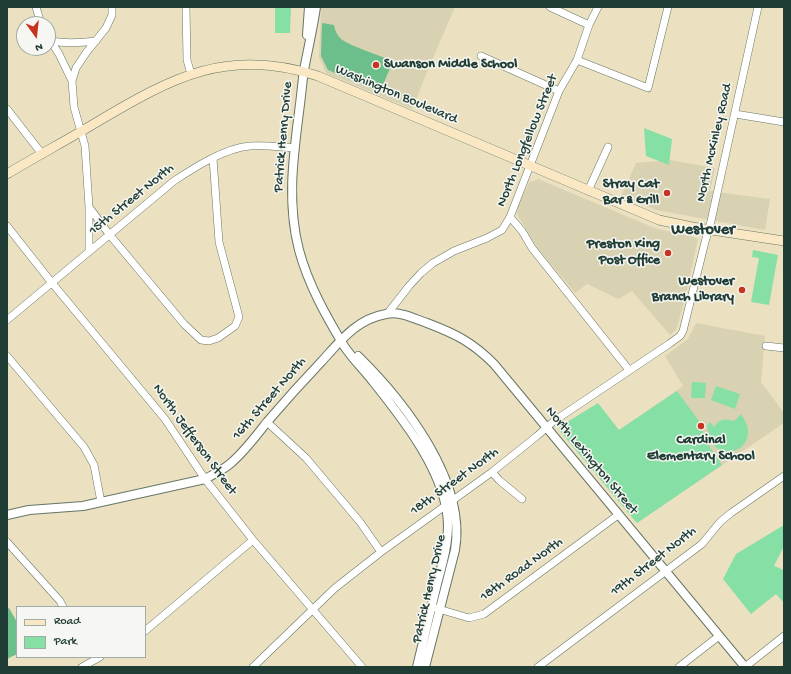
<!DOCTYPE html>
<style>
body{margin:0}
#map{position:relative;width:791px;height:674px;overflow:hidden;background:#ebe1c1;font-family:"Gochi Hand",sans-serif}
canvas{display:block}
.frame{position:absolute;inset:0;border:8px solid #1f3d34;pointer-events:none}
.legend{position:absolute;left:16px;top:606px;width:130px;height:52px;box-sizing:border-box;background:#f6f6f2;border:1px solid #a0aca6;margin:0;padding:5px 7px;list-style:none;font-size:12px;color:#1f3d34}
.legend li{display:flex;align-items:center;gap:8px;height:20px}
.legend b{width:20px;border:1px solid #a0aca6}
.north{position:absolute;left:16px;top:16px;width:40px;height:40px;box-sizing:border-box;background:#f6f6f2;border:1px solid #a0aca6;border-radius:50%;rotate:165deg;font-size:11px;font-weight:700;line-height:16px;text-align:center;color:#1f3d34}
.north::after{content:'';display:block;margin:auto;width:14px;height:18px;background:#c8321e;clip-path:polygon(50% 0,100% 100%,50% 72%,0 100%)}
</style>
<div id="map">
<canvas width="791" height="674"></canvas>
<div class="frame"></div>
<ul class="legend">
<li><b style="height:5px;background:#fae7c3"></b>Road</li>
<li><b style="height:11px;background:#86dfa4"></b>Park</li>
</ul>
<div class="north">N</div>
</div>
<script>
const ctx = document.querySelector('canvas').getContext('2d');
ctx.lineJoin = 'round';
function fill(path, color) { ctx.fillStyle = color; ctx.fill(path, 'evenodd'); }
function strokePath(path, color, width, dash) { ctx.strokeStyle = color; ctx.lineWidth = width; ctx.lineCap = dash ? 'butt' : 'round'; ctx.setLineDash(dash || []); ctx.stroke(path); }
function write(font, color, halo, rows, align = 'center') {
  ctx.font = font + ' "Gochi Hand",sans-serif'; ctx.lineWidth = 3; ctx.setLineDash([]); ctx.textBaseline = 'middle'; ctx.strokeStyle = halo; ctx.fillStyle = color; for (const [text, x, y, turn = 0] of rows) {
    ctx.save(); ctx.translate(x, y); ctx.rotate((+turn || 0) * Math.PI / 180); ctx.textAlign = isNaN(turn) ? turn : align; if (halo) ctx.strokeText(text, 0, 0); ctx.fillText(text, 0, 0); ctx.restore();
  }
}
const built = new Path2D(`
 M 321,7 L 455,7 L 433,58 L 412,109 L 326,73 L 319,57 Z
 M 670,160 L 715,168 L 710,191 L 770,199 L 765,230 L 656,210 L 621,196 L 636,163 Z
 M 538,179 L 657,229 L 691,236 L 698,239 L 685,299 L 676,330 L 670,335 L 632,291 L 618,299 L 587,284 L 575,293 L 538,249 L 518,216 L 517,212 L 518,206 L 530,181 L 532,182 Z
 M 696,323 L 765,336 L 761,382 L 784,413 L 784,423 L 637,523 L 598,477 L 631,447 L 619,430 L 683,386 L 665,356 L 688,339 Z`);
const green = new Path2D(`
 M 275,7 L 291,7 L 290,33 L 275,33 Z
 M 644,128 L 672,139 L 669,165 L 646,156 Z
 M 753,250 L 778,255 L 769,305 L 751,302 L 759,258 L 752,257 Z
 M 692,382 L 706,383 L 705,398 L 691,398 Z
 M 716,386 L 740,394 L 735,409 L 711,400 Z
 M 677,391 L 699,421 L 706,441 L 722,465 L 637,523 L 559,430 L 559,427 L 598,403 L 619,430 Z
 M 741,414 C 744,419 748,425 748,431 C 749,451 723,459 712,443 C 709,438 708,431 707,425 L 710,422 L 714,427 C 719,419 725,418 734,421 Z
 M 784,525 L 784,546 L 774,566 L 784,570 L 784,603 L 776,594 L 751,614 L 723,579 L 736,554 Z`);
const forest = new Path2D(`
 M 322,23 L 334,25 C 335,31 337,35 341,39 C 350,46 381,56 393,61 L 380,92 L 328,70 L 321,56 Z
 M 9,608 L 17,622 L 17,654 L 7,659 L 7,609 Z`);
const minor = new Path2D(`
 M 36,7 L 41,24
 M 112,7 L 112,15 L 106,28 L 86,53 L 76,68 L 72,81 L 74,107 L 85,146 L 89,207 L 109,234 L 184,324 L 201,340 L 209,341 L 218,338 L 235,326 L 239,317 L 219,242 L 213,158
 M 186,7 L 187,60 L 191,74
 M 550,7 L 589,25
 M 598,7 L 589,25 L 577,60 L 559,91 L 510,217 L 522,231 L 532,248 L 629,370
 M 48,37 L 59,54 L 72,81
 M 51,41 C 67,44 80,43 96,41
 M 481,56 L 559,91
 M 577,60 L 648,88 L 668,7
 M 7,109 L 42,154
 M 735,114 L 784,122
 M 588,191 L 608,147
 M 89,207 L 89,251
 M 7,226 L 52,283 L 165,419 L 205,479 L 253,540 L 362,667
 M 388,313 L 409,286 L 421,273 L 433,263 L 454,251 L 487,238 L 502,230 L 510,217
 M 7,320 L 174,181 C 195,167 225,148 250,146 C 265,145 279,147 294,148
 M 766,346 L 784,348
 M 7,356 L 84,447 L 94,465 L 101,502
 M 267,422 L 306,458 L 360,522 L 381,552
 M 492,472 L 499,480 L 522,499
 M 7,542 L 60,601 L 63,607
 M 432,607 L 469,618 L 484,614 L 618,515
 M 145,631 L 253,540
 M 82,667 L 100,657
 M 253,667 L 335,588 L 381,552 L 492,472 L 537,436 L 554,421 L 669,344 L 680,336 L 683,331 L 705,242 L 711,221 L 758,7
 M 538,667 L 702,544 L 720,522 L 731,513 L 784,476
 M 679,667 L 719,636
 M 745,667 L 784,636`);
const tertiary = new Path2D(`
 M 316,7 C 313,28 308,49 304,70 C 302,84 301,98 299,112 C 293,159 287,204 299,250 C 308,284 326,316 344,346 C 352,358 362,368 371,379 C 402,418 447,473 448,525 C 448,545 442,565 437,584 C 430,612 424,639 417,667
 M 307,35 L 309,7
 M 358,356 C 404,401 467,482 455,550 L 425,667
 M 7,515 L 29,510 L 83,506 L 205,479 C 214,474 223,470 231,463 C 245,451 256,436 267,422 C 285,401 303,381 322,361 C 341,340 357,319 386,314 C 400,311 415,319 427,323 C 456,334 472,342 494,364 L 745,667`);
const secondary = new Path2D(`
 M 7,174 C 37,156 67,140 97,122 C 173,77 227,47 318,76 L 659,220 L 692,227 L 784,241`);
const markers = [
 [376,65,4,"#c8321e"],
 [667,193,4,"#c8321e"],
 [668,253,4,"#c8321e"],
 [742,290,4,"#c8321e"],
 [701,426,4,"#c8321e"]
];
const poiNames = [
 ["Swanson Middle School",384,65,"left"],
 ["Stray Cat",659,185],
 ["Bar & Grill",659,201],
 ["Preston King",660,245],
 ["Post Office",660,261],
 ["Westover",734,282],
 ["Branch Library",734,298],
 ["Cardinal",701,441,"center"],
 ["Elementary School",701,457,"center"]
];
const streetNames = [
 ["Washington Boulevard",396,95,23],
 ["Patrick Henry Drive",284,137,-85],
 ["North Longfellow Street",528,141,-68],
 ["North McKinley Road",715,143,-77],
 ["15th Street North",132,200,-39],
 ["16th Street North",270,399,-49],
 ["North Jefferson Street",194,440,54],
 ["North Lexington Street",591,461,50],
 ["18th Street North",455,482,-36],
 ["19th Street North",654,562,-38],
 ["18th Road North",522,570,-36],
 ["Patrick Henry Drive",430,589,-77]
];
const quarterNames = [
 ["Westover",703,231]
];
fill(built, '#d8d2b2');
fill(green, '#86dfa4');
fill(forest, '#6cbe8a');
strokePath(minor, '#667665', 8);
strokePath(tertiary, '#667665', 10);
strokePath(secondary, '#667665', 10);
strokePath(minor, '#fff', 7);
strokePath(tertiary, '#fff', 8);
strokePath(secondary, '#fae7c3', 9);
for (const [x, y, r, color] of markers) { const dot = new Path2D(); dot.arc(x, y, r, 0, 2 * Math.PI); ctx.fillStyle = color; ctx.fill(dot); strokePath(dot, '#f6f6f2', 1.5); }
write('bold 14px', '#1f3d34', '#f6f6f2', poiNames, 'right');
write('14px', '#1f3d34', '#f6f6f2', streetNames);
write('bold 16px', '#1f3d34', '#f6f6f2', quarterNames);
</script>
